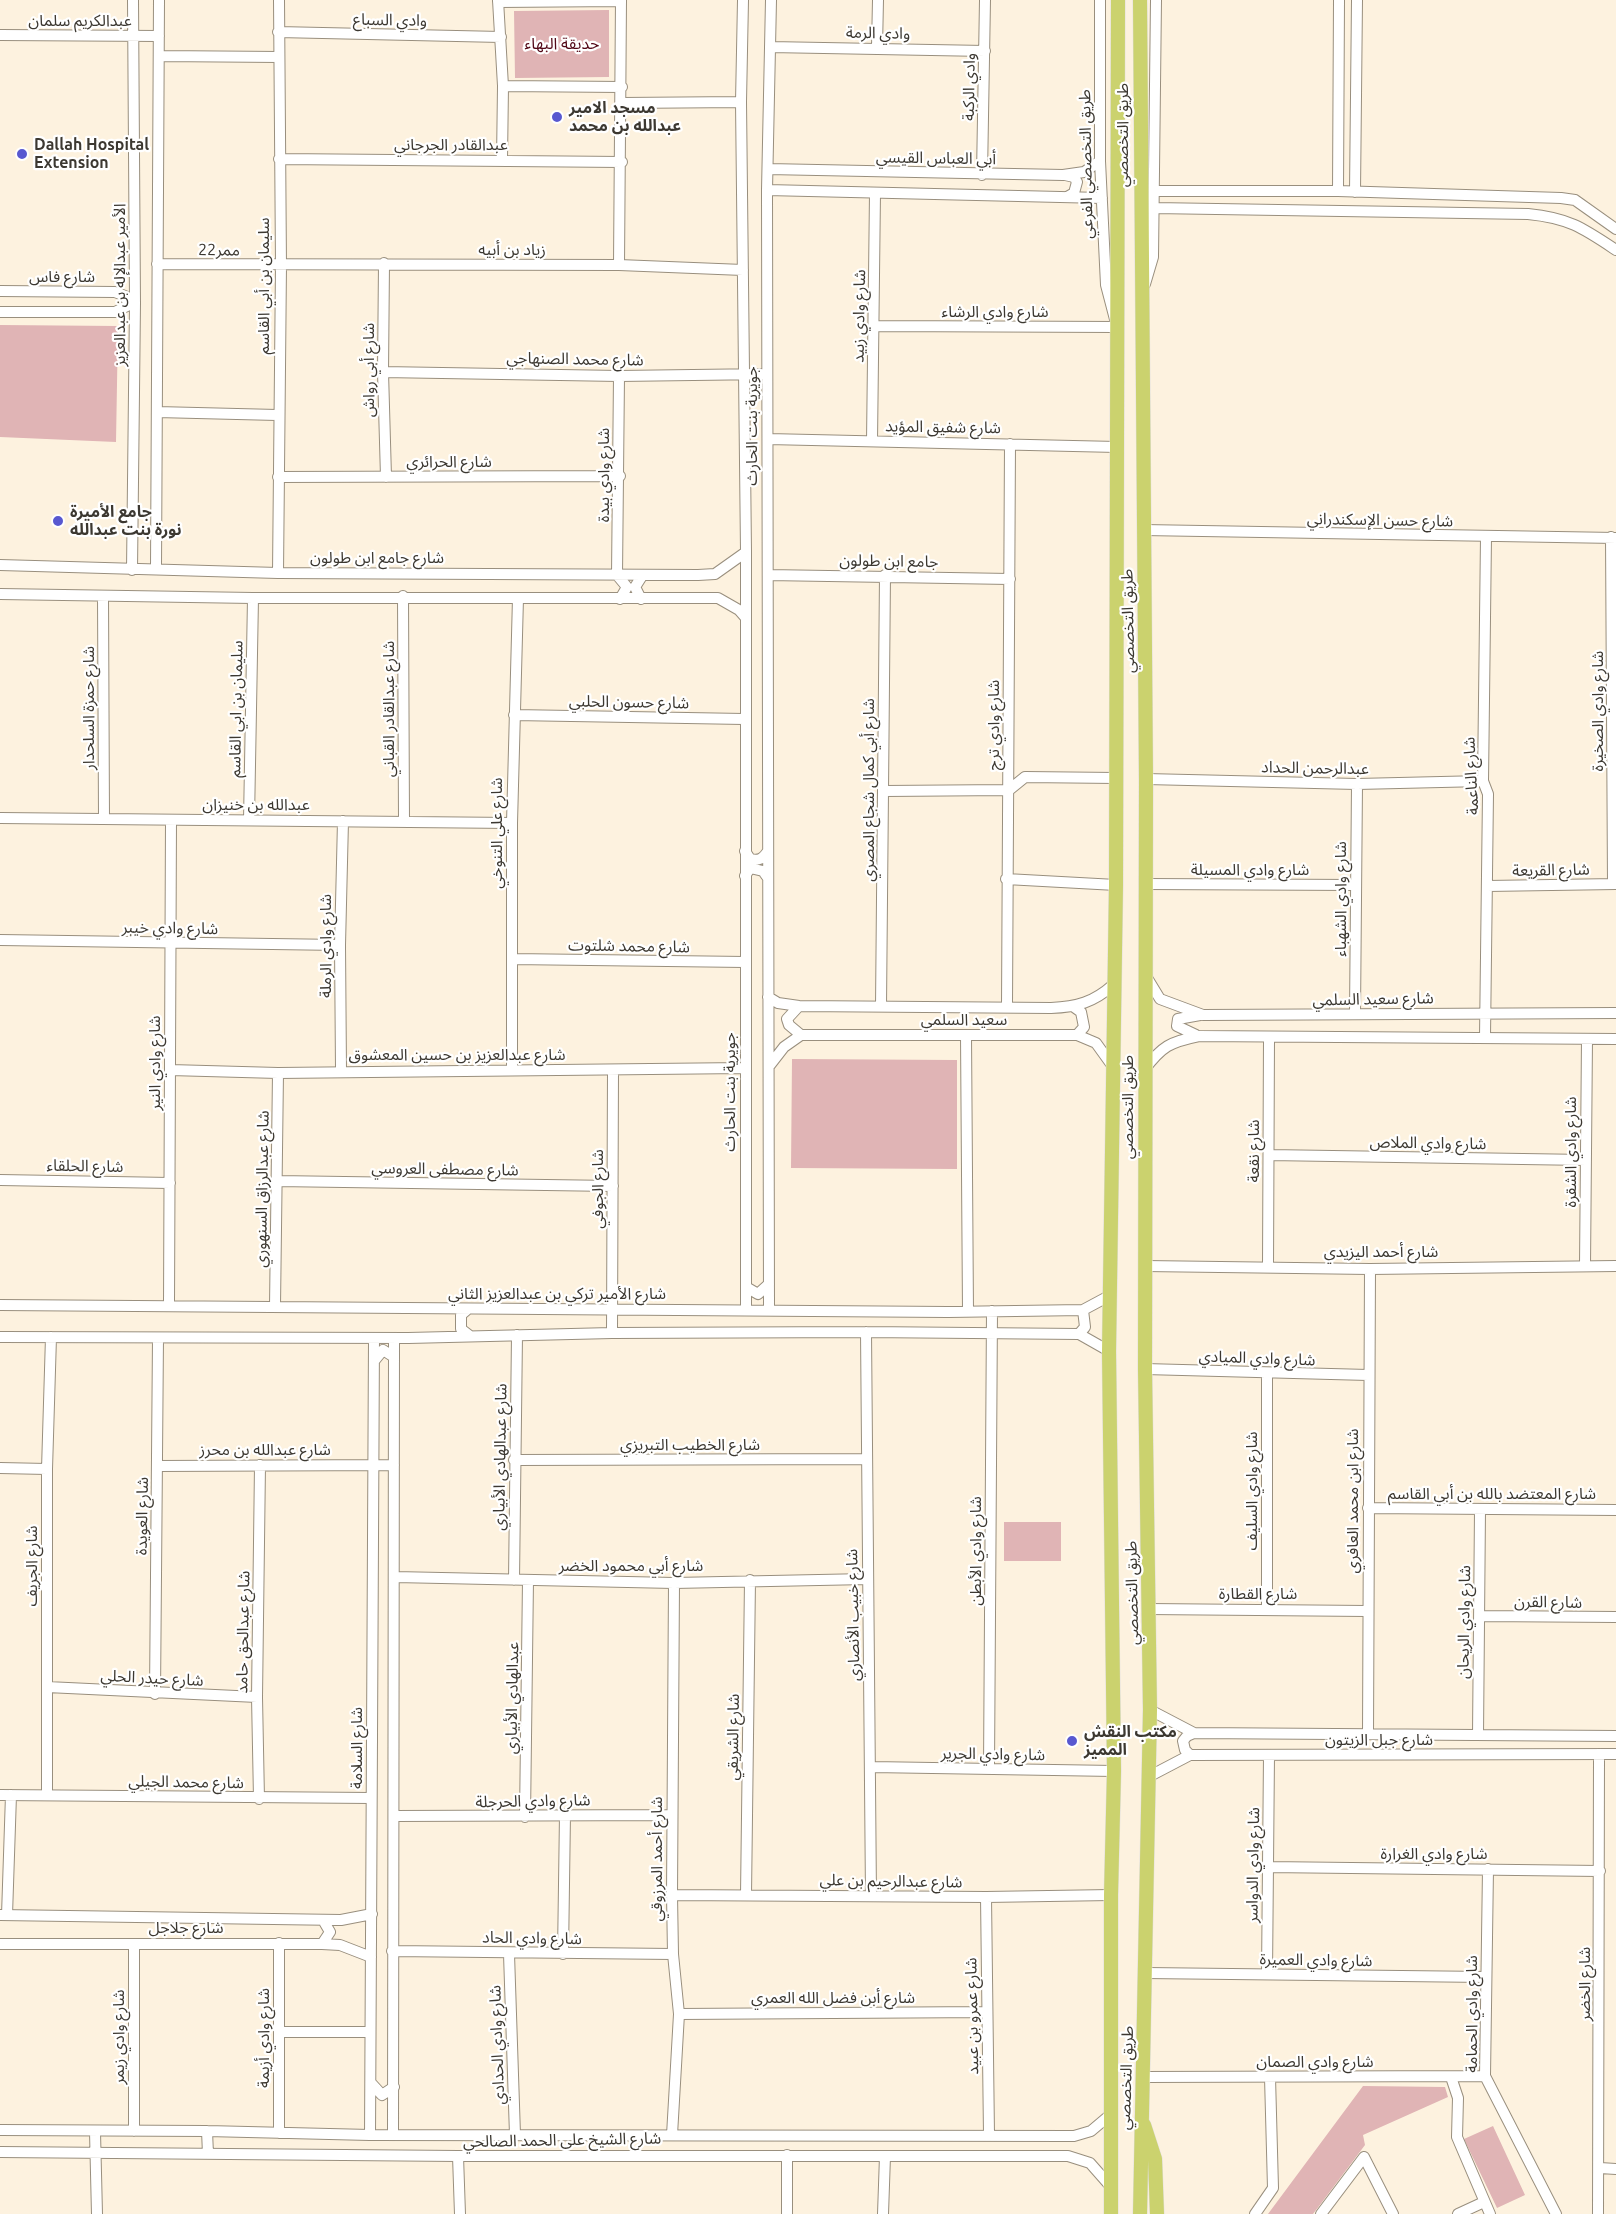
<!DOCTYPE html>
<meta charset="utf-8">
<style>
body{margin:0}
canvas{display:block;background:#fdf2df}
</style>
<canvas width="1616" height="2214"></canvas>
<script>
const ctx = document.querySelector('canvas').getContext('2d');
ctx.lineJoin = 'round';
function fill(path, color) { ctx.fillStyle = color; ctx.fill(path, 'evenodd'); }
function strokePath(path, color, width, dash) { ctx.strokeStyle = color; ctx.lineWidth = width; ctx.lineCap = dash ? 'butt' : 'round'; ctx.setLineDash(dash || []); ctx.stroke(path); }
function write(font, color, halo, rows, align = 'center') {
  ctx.font = font + ' Ubuntu,"Noto Sans Arabic",sans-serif'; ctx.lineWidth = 4.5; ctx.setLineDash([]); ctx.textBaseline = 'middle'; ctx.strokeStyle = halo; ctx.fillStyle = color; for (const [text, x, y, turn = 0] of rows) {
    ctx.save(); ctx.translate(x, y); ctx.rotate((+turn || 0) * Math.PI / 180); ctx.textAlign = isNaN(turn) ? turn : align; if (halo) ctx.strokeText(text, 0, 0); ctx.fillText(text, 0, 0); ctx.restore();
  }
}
const green = new Path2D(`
 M 609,10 L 609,77 L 515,78 L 514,11 Z
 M 0,325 L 118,326 L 116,442 L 0,437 Z
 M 792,1059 L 957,1060 L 957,1169 L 791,1168 Z
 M 1004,1522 L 1061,1522 L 1061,1561 L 1004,1561 Z
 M 1363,2086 L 1445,2087 L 1448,2097 L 1363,2135 L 1365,2145 L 1313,2214 L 1268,2214 Z
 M 1493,2126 L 1525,2195 L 1497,2208 L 1464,2139 Z`);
const minor = new Path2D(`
 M 498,0 L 503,86 L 502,160
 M 743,0 L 741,102 L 746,552 L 746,1309
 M 498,2 L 621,1
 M 278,32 L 501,37
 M 0,35 L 159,36
 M 770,47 L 985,51
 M 877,47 L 878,0
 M 159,56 L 279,57
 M 503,86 L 622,87
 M 622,103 L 741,102
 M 279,159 L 622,162
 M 768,169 L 1063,175 L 1084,172 L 1100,161
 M 982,175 L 985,0
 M 1065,175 L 1074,177 L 1077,182 L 1074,193 L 1067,197
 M 767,190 L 1102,198
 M 1155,191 L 1338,191 L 1561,198 L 1575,200 L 1616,229
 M 1338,191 L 1339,0
 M 1355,192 L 1357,0
 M 1154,208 L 1528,214 C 1569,218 1583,228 1616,250
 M 384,263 L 383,372 L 386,477
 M 157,264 L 619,265 L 743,270
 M 619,265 L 621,0
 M 1145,284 L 1153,257 L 1156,0
 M 0,291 L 115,292 L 125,296 L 129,305 L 115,312 L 0,312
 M 874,326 L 1117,327 L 1106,285 L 1100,161 L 1100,0
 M 383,372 L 619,376 L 767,374
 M 619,376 L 617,575 L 627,587 L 620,599
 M 157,412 L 277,415
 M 768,439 L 1117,447
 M 872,441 L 875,193
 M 278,477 L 620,476
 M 1143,530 L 1616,538
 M 1611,537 L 1613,884
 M 0,565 L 278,573 L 698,575 L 715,574 L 746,552
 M 156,569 L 159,0
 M 132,570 L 135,303 L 133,0
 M 278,573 L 281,265 L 279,0
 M 768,575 L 1010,579
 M 0,594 L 253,598 L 718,598 L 739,610 L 746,618
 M 103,596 L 104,819
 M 403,596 L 404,821
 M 641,599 L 635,587 L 642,576
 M 514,715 L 744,719
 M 1146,779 L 1357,784 L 1483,781
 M 884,791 L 1009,790 L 1025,777 L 1116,778
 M 0,818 L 512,823
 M 249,820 L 253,598
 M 745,851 L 750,859 C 759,861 763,859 768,851
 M 745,876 L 750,868 L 763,871 L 768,878
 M 1006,879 L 1116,885
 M 1146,884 L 1355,885
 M 1487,886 L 1616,884
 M 0,940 L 340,945
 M 512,959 L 745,962
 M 1146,976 L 1160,999 L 1203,1015 L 1616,1013
 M 768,997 L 778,1003 L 799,1006 L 1051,1008 C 1077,1007 1094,1002 1113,985
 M 799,1006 L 787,1019 L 789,1025 L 801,1035
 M 881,1006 L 885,575
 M 1007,1007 L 1010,444
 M 1074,1007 L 1081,1012 L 1084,1027 L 1077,1035
 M 1355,1014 L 1357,784
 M 966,1035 L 968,1311
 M 1196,1035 L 1177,1026 L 1178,1019 L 1200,1015
 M 1485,1037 L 1488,794 L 1483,781 L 1486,537
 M 770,1065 L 784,1047 L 801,1035 L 1077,1035 L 1096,1043 L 1114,1068
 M 512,1069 L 512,823 L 518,598
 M 170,1070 L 278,1073 L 744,1068
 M 341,1070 L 340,945 L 343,821
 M 1144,1070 C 1162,1046 1170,1042 1199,1036 L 1616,1039
 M 1269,1155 L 1586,1160
 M 0,1180 L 170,1183
 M 277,1181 L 613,1186
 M 1145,1266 L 1370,1269 L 1616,1266
 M 1268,1266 L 1269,1037
 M 1585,1266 L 1587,1039
 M 746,1287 L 758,1294 L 769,1284
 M 0,1305 L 948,1312 L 1083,1310 L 1111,1295
 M 169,1305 L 171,820
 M 275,1306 L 278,1073
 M 468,1309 L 461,1315 L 461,1329 L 470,1336
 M 769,1309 L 767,190 L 771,0
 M 866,1332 L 871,1896
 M 612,1333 L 613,1070
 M 1079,1334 L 1085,1327 L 1083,1310
 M 0,1337 L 408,1338 L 612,1333 L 866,1332 L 1079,1334 L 1109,1351
 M 374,1361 L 383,1350 L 394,1357
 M 1145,1369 L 1368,1375
 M 514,1460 L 866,1459
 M 157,1466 L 394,1465
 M 0,1468 L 47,1469
 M 1368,1508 L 1616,1510
 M 395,1577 L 674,1583 L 867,1579
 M 514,1580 L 517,1335
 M 1148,1609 L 1367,1611
 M 1267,1609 L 1267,1373
 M 1480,1616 L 1616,1617
 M 47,1687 L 257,1697
 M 155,1694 L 158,1338
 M 1150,1710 L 1194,1733 L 1616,1736
 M 1368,1734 L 1370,1269
 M 1478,1735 L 1480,1510
 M 1190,1755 L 1185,1750 L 1183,1741 L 1187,1736 L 1194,1733
 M 872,1767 L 1114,1771
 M 989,1768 L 992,1311
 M 1148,1777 L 1190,1755 L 1616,1754
 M 0,1795 L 371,1798
 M 47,1795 L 47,1469 L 51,1337
 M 259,1799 L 257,1697 L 260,1465
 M 395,1816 L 671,1815
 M 525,1817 L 528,1580
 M 1268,1867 L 1600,1871
 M 1488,1869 L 1485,2076 L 1556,2214
 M 672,1895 L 986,1897 L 1111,1895
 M 746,1895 L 750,1580
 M 986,1897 L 989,2135
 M 0,1915 L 341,1920 L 372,1914
 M 7,1915 L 11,1795
 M 0,1944 L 322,1944 L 340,1945 L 371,1957
 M 134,1944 L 134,2131
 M 322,1944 L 330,1932 L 323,1920
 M 392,1951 L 673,1954
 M 509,1954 L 515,2135
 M 563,1954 L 565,1814
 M 1146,1973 L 1486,1977
 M 1267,1974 L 1269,1755
 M 679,2014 L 987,2012
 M 279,2032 L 370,2032
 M 1144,2077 L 1485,2076
 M 1451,2077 L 1458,2098 L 1457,2137 L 1490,2214
 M 371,2083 L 382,2095 L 394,2087
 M 0,2130 L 207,2131 L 370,2135 L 1074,2136 L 1091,2131 L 1110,2115
 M 207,2131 L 208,2154
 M 95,2132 L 97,2214
 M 279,2133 L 279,1943
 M 370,2135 L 374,1338
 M 393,2135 L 394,1338
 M 672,2135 L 679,2014 L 673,1954 L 672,1895 L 674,1583
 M 0,2152 L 458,2156 L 1068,2156 L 1090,2163 L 1112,2188
 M 458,2156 L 460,2214
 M 1600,2168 L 1616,2169
 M 787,2214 L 787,2155
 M 883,2214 L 885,2156
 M 1255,2214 L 1273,2188 L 1270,2077
 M 1321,2214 L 1364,2157 L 1393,2214
 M 1458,2214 L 1484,2202
 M 1598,2214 L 1599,1754`);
const major = new Path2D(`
 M 1144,2125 L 1155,2159 L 1157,2214
 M 1111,2214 L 1111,1895 L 1114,1771 L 1109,1351 L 1116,885 L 1118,0
 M 1140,2214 L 1150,1710 L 1145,1369 L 1146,779 L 1140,0`);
const markers = [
 [557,117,6,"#5858d0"],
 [22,154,6,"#5858d0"],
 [58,521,6,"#5858d0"],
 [1072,1741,6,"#5858d0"]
];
const streetNames = [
 ["وادي السباع",390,20,1],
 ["عبدالكريم سلمان",80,21],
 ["وادي الرمة",878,33,1],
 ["وادي الركبة",969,87,-89],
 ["طريق التخصصي",1123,135,-90],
 ["عبدالقادر الجرجاني",451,145],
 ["أبي العباس القيسي",936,158,1],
 ["طريق التخصصي الفرعي",1086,164,-91],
 ["ممر22",219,250,1],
 ["زياد بن أبيه",512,250],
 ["شارع فاس",62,277],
 ["الأمير عبدالإله بن عبدالعزيز",120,285,-90],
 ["سليمان بن أبي القاسم",264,286,-90],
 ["شارع وادي الرشاء",995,312],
 ["شارع وادي زبيد",859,316,-89],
 ["شارع محمد الصنهاجي",575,359,1],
 ["شارع أبي رواش",369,370,-90],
 ["جويرية بنت الحارث",752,426,-90],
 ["شارع شفيق المؤيد",943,427,1],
 ["شارع الحرائري",449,462],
 ["شارع وادي بيدة",604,475,-90],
 ["شارع حسن الإسكندراني",1380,520,1],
 ["شارع جامع ابن طولون",377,558],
 ["جامع ابن طولون",889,561,1],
 ["طريق التخصصي",1128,621,-91],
 ["شارع حسون الحلبي",629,702,1],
 ["شارع حمزة السلحدار",89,708,-90],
 ["سليمان بن ابي القاسم",236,709,-89],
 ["شارع عبدالقادر القباني",389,709,-90],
 ["شارع وادي الصخيرة",1598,711,-90],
 ["شارع وادي ترج",994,725,-90],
 ["عبدالرحمن الحداد",1315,768,1],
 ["شارع الناعمة",1471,776,-93],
 ["شارع أبي كمال شجاع المصري",869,790,-90],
 ["عبدالله بن خنيزان",256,805],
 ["شارع علي التنوخي",497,833,-90],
 ["شارع وادي المسيلة",1250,870],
 ["شارع القريعة",1551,870,-1],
 ["شارع وادي الشهباء",1341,899,-90],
 ["شارع وادي خيبر",170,928,1],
 ["شارع وادي الرملة",326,946,-90],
 ["شارع محمد شلتوت",629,946,1],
 ["شارع سعيد السلمي",1373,999,-1],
 ["سعيد السلمي",964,1020],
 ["شارع عبدالعزيز بن حسين المعشوق",457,1055],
 ["شارع وادي النير",155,1063,-90],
 ["جويرية بنت الحارث",730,1092,-90],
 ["طريق التخصصي",1128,1107,-90],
 ["شارع وادي الملاص",1428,1143,1],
 ["شارع نقعة",1254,1151,-90],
 ["شارع وادي الشقرة",1571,1152,-90],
 ["شارع الحلقاء",85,1166,1],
 ["شارع مصطفى العروسي",445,1169,1],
 ["شارع عبدالرزاق السنهوري",262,1189,-89],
 ["شارع الجوفي",598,1189,-90],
 ["شارع أحمد اليزيدي",1381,1252],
 ["شارع الأمير تركي بن عبدالعزيز الثاني",557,1294],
 ["شارع وادي الميادي",1257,1358,2],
 ["شارع الخطيب التبريزي",690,1445],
 ["شارع عبدالله بن محرز",265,1450],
 ["شارع عبدالهادي الأبياري",500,1457,-89],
 ["شارع وادي السليف",1252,1491,-90],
 ["شارع المعتضد بالله بن أبي القاسم",1492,1494],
 ["شارع ابن محمد العافري",1353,1501,-90],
 ["شارع العويدة",142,1516,-89],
 ["شارع وادي الأبطن",976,1551,-90],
 ["شارع الجريف",32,1566,-90],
 ["شارع أبي محمود الخضر",631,1566],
 ["طريق التخصصي",1132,1593,-91],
 ["شارع القطارة",1258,1594],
 ["شارع القرن",1548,1602,1],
 ["شارع خبيب الأنصاري",853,1615,-91],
 ["شارع وادي الريحان",1464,1622,-89],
 ["شارع عبدالحق حامد",243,1632,-89],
 ["شارع حيدر الحلي",152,1678,3],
 ["عبدالهادي الأبياري",512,1698,-89],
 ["شارع الشريقي",733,1737,-89],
 ["شارع جبل الزيتون",1379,1740],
 ["شارع السلامة",357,1748,-90],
 ["شارع وادي الجرير",993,1754,1],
 ["شارع محمد الجيلي",186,1782,1],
 ["شارع وادي الحرجلة",533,1801,-1],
 ["شارع وادي الغرارة",1434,1854],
 ["شارع أحمد المرزوقي",657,1859,-90],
 ["شارع وادي الدواسر",1253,1865,-89],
 ["شارع عبدالرحيم بن علي",891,1881,1],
 ["شارع جلاجل",186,1928],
 ["شارع وادي الحاد",532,1938,1],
 ["شارع وادي العميرة",1316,1960,1],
 ["شارع الخضر",1585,1984,-90],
 ["شارع أبن فضل الله العمري",833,1998],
 ["شارع وادي الحمامة",1472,2014,-90],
 ["شارع عمرو بن عبيد",972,2016,-91],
 ["شارع وادي زيمر",119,2037,-90],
 ["شارع وادي أزيمة",264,2038,-90],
 ["شارع وادي الحدادي",497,2045,-92],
 ["شارع وادي الصمان",1315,2062],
 ["طريق التخصصي",1126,2078,-88],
 ["شارع الشيخ على الحمد الصالحي",562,2140,-1]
];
const parkNames = [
 ["حديقة البهاء",562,44]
];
const poiNames = [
 ["مسجد الامير",569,108],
 ["عبدالله بن محمد",569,126],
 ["Dallah Hospital",34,145],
 ["Extension",34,163],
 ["جامع الأميرة",70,512],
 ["نورة بنت عبدالله",70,530],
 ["مكتب النقش",1084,1732],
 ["المميز",1084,1750]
];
fill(green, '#e0b4b5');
strokePath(minor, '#998f7e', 12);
strokePath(major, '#e0dfde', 15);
strokePath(minor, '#fff', 10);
strokePath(major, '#cbd26e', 14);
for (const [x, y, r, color] of markers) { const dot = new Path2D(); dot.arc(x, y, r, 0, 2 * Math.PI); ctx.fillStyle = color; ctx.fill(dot); strokePath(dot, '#fff', 2); }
write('16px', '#3c3831', '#fff', streetNames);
write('16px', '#520817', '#fff', parkNames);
write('bold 16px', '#3c3831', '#fff', poiNames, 'left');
</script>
